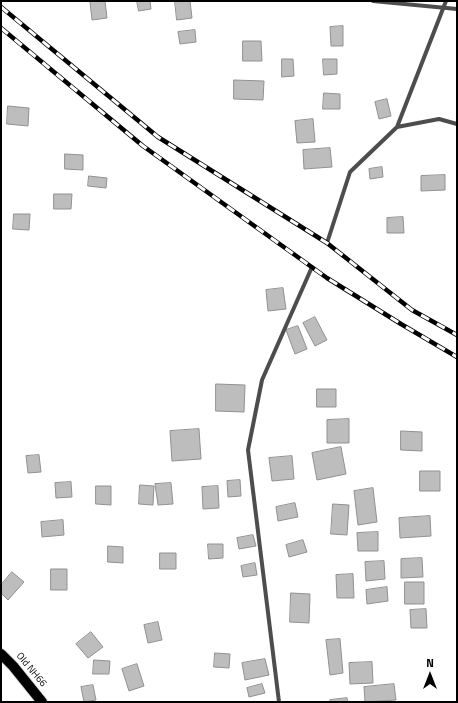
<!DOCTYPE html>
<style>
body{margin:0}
#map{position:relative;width:458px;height:703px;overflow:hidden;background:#fff;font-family:"Titillium Web",sans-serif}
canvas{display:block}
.frame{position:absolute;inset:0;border:2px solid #000;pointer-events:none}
.north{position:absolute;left:410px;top:655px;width:40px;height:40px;-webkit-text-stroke:3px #fff;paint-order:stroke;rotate:0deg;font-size:11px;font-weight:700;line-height:16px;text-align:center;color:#000}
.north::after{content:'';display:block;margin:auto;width:14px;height:18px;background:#000;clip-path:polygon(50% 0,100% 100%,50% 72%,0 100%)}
</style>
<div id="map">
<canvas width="458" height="703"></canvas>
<div class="frame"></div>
<div class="north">N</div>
</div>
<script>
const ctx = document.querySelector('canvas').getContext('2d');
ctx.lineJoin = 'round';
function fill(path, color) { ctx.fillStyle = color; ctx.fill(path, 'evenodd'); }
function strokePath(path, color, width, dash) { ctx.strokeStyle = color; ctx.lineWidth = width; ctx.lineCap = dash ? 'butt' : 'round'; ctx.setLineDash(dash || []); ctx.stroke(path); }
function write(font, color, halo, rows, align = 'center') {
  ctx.font = font + ' "Titillium Web",sans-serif'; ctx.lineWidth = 4; ctx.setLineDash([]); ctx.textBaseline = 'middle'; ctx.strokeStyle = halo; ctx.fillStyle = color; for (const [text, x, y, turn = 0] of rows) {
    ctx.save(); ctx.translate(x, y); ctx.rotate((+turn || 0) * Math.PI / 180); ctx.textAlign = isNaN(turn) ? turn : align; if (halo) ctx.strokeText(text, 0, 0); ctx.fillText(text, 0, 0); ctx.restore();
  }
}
const building = new Path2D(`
 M 96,1 L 105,1 L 107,18 L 92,20 L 90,2 Z
 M 137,1 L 150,1 L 151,9 L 139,11 Z
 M 175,1 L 190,1 L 192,18 L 177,20 Z
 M 343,26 L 343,46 L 331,46 L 330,27 Z
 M 195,30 L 196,42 L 180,44 L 178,32 Z
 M 243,41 L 261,41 L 262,61 L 243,61 Z
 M 282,59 L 293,59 L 294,76 L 282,77 Z
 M 323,59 L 337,59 L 337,74 L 324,75 Z
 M 234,80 L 264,81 L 263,100 L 234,99 Z
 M 324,93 L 340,94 L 340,109 L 323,109 Z
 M 387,99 L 391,116 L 379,119 L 375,102 Z
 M 8,106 L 29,108 L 28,126 L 7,124 Z
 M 313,119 L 315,142 L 297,143 L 295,121 Z
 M 330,148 L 332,167 L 304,169 L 303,150 Z
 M 65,154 L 83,155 L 83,170 L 65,169 Z
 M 382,167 L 383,177 L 370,179 L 369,169 Z
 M 445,175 L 445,190 L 421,191 L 421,176 Z
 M 89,176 L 107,178 L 106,188 L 88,186 Z
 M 54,194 L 72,194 L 71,209 L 54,209 Z
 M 14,214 L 30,214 L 29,230 L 13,229 Z
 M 403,217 L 404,233 L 387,233 L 387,218 Z
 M 283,288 L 286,309 L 268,311 L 266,290 Z
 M 315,317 L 327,340 L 315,346 L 303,323 Z
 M 298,326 L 307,349 L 295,354 L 286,330 Z
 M 216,384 L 245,385 L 244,412 L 216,411 Z
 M 317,389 L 336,389 L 336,407 L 317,407 Z
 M 349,419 L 349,443 L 327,443 L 327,420 Z
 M 199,429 L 201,459 L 172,461 L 170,431 Z
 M 401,431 L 422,432 L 422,451 L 401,450 Z
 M 341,447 L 346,474 L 317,480 L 312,453 Z
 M 39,455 L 41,472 L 28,473 L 26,456 Z
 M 292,456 L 294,479 L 272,481 L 269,458 Z
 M 420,471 L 440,471 L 440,491 L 420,491 Z
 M 240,480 L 241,496 L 228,497 L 227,481 Z
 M 71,482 L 72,497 L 56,498 L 55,483 Z
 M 171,483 L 173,504 L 158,505 L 155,484 Z
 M 140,485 L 154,486 L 153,505 L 139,504 Z
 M 96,486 L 111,486 L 111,505 L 96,504 Z
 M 218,486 L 219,508 L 203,509 L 202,487 Z
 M 373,488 L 377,522 L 358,525 L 354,491 Z
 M 295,503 L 298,517 L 278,521 L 276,507 Z
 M 333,504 L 349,505 L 347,535 L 331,534 Z
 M 430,516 L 431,536 L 400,538 L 399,518 Z
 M 63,520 L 64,535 L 42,537 L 41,522 Z
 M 378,532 L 378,551 L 358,551 L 357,533 Z
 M 253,535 L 256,546 L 239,549 L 237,538 Z
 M 303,540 L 307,552 L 289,557 L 286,545 Z
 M 208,544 L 223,544 L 223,558 L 209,559 Z
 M 108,546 L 123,547 L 123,563 L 108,562 Z
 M 160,553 L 176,553 L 176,569 L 160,569 Z
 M 422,558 L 423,577 L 401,578 L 401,559 Z
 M 384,561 L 385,579 L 366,581 L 365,562 Z
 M 255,563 L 257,575 L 243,577 L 241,566 Z
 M 51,569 L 67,569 L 67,590 L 51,590 Z
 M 12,572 L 24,582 L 8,600 L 1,593 L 1,585 Z
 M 353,574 L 354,598 L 337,598 L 336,575 Z
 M 405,582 L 424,582 L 424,604 L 405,604 Z
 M 387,587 L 388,601 L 367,604 L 366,590 Z
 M 291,593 L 310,594 L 309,623 L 290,622 Z
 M 426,609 L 427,628 L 411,628 L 410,610 Z
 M 158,622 L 162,640 L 148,643 L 144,625 Z
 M 91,632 L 103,647 L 88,658 L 76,644 Z
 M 340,639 L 343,673 L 330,675 L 326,640 Z
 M 215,653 L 230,654 L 229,668 L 214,667 Z
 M 265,659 L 269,675 L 245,680 L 242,663 Z
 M 94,660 L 110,661 L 109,674 L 93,674 Z
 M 372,662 L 373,683 L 350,684 L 349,663 Z
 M 137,664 L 144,686 L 129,691 L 122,669 Z
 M 262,684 L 265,693 L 249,697 L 247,688 Z
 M 394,684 L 396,700 L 365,702 L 364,687 Z
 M 93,685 L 96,700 L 84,702 L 81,687 Z
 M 347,698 L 348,702 L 330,702 L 330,700 Z`);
const minor = new Path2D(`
 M 373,1 L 457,9
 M 397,127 L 439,119 L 457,124
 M 327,243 L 350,172 L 397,127 L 446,1
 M 279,702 L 248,450 L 262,380 L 312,267`);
const primary = new Path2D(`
 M 1,654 L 13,666 L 42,702`);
const rail = new Path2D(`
 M 1,7 L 158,137 L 327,243 L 412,310 L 457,335
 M 1,28 L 143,146 L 327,278 L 401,324 L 457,357`);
const streetNames = [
 ["Old NH66",31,670,50]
];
fill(building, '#bdbdbd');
strokePath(building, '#919191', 1);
strokePath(primary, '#dbdbdb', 12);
strokePath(minor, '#4d4d4d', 4);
strokePath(primary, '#000', 10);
strokePath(rail, '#000', 4.5);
strokePath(rail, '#fff', 3, [9]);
write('10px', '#000', '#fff', streetNames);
</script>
